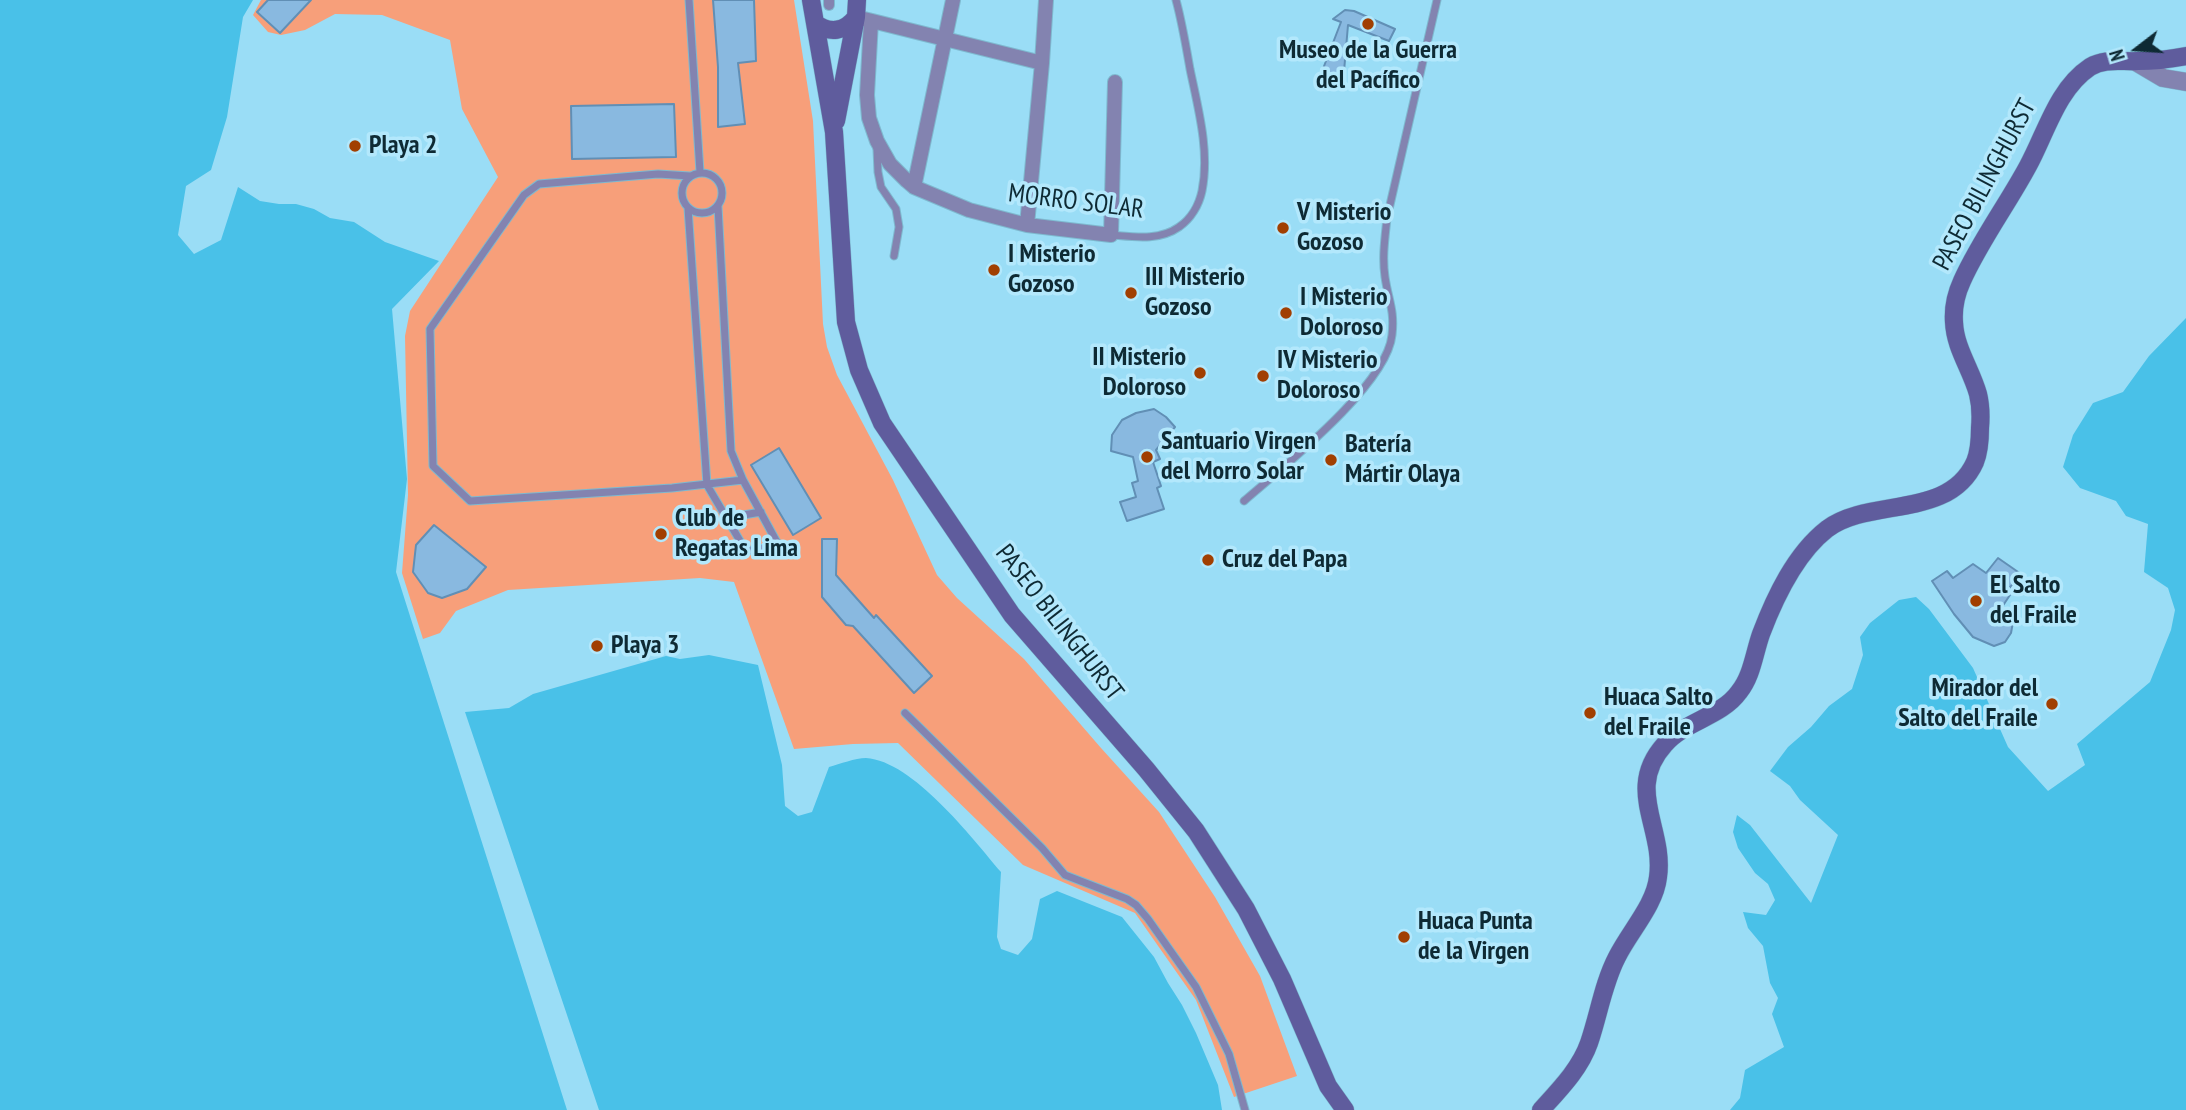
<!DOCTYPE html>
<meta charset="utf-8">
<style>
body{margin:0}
#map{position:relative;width:2186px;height:1110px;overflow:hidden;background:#9addf6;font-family:"PT Sans Narrow",sans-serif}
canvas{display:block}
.north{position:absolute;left:2102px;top:14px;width:70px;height:70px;-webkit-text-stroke:5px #b3e8fc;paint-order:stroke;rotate:253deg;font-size:19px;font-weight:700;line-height:28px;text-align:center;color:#0e2a34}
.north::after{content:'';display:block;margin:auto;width:24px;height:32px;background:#0e2a34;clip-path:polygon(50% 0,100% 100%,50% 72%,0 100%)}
</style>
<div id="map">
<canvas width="2186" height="1110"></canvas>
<div class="north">N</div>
</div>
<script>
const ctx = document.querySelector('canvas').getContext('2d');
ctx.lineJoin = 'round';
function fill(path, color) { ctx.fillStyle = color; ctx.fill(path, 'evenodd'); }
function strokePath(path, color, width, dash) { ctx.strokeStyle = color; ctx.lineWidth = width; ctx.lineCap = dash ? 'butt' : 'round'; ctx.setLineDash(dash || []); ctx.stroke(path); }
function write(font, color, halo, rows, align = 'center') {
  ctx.font = font + ' "PT Sans Narrow",sans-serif'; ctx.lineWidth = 7; ctx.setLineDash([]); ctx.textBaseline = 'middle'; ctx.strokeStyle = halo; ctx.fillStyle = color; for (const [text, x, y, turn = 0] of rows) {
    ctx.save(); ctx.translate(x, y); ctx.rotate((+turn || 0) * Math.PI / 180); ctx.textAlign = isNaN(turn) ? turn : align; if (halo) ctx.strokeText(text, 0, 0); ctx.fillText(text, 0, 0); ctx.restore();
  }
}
const green = new Path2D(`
 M 261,0 L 794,0 L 813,121 L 823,324 L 827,347 L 837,375 L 893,480 L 937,575 L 957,598 L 1024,659 L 1101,748 L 1159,812 L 1215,897 L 1260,976 L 1297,1076 L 1234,1097 L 1196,1000 L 1135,913 L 1023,865 L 898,743 L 853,744 L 794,749 L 734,582 L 700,578 L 508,590 L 456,611 L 440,633 L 423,639 L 402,573 L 408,495 L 405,336 L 410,311 L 498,177 L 462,109 L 450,40 L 382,15 L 335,14 L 305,30 L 281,35 L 268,32 L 253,15 Z`);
const water = new Path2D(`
 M 0,0 L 253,0 L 243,17 L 227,117 L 211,170 L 186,186 L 178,235 L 194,254 L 221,240 L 238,187 L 260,201 L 279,204 L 296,204 L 314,209 L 330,218 L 354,222 L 385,242 L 439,261 L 392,309 L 407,479 L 396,572 L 567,1110 L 0,1110 Z
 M 2186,318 L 2186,1110 L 1730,1110 L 1740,1098 L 1745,1070 L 1784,1047 L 1772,1014 L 1778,998 L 1770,983 L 1763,946 L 1748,928 L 1743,912 L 1766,915 L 1775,900 L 1768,884 L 1755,873 L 1738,848 L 1733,832 L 1737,815 L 1750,825 L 1811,903 L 1838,835 L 1800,800 L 1790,786 L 1770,771 L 1788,747 L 1811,727 L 1829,706 L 1852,689 L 1863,655 L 1860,637 L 1870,623 L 1899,600 L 1916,597 L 1929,609 L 1973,668 L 2008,747 L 2048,791 L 2085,765 L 2077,744 L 2150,682 L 2171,630 L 2175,610 L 2168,588 L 2144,572 L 2148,524 L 2126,516 L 2116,501 L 2080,488 L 2063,467 L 2073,435 L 2093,403 L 2123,392 L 2149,356 Z
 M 709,655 L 758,665 L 782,765 L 785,806 L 798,816 L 812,812 L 829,767 C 840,764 855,758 866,758 C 913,761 972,838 1001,872 L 997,937 L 1001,949 L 1018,955 L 1032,939 L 1040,899 L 1057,891 L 1122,917 L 1154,957 L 1168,983 L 1182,1005 L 1196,1033 L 1218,1085 L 1222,1110 L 599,1110 L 465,712 L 509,708 L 533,694 L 666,656 L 680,659 Z`);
const building = new Path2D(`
 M 268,0 L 311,0 L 280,33 L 257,12 Z
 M 713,0 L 754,0 L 756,61 L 738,63 L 745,124 L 718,127 L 718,67 Z
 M 1345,10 L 1354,11 L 1395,29 L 1389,41 L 1348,25 L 1343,83 L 1321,74 L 1341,22 L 1333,19 Z
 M 674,104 L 676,157 L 572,159 L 571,106 Z
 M 1154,409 L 1166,417 L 1175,427 L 1156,450 L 1160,459 L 1153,462 L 1161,486 L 1157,488 L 1164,509 L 1127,521 L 1120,502 L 1136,497 L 1132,483 L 1138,481 L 1133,457 L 1111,451 L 1112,435 L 1122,420 L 1136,413 Z
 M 779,448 L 821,518 L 793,535 L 751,465 Z
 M 434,525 L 486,567 L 467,589 L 442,598 L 428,593 L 413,572 L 416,545 Z
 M 822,539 L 837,539 L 836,575 L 874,618 L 876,615 L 932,676 L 914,693 L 853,626 L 846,625 L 822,597 Z
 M 1998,558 L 2021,574 L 2007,591 L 2010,595 L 2002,607 L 2013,622 L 2011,633 L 2005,642 L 1994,646 L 1973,637 L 1954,614 L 1932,581 L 1947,571 L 1953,578 L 1973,564 L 1986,573 Z`);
const service = new Path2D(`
 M 689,0 L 700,172
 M 877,149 L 878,172 L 881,187 L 896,209 L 899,227 L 894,256
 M682 193a20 20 0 1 1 40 0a20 20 0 1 1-40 0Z
 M 690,176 L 658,174 L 539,184 L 524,195 L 430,329 L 433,466 L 470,501 L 672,488 L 743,480
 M 688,208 L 707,485 L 746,551 L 779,546 L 743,480 L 731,451 L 718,206
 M 1112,235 C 1135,237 1159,241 1179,227 C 1191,219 1199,205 1202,191 C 1210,151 1198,108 1190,69 C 1186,46 1182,22 1176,0
 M 1244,501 C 1283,467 1387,385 1392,335 C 1395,310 1388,299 1385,277 C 1382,257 1385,238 1387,218 L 1437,0
 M 726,518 L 761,512
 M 905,713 L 1042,848 L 1065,875 L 1127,899 L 1136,905 L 1148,919 L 1196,987 L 1229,1054 L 1245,1110`);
const pedestrian = new Path2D(`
 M 829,0 L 829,5`);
const minor = new Path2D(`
 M 864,19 L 1042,63
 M 871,21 L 867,95 L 869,118 L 877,141 L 890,164 L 907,181 L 914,187 L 969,210 L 1027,225 L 1111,235 L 1115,82
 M 914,187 L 953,0
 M 1027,225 L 1042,63 L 1046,0`);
const tertiary = new Path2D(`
 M 2136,62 L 2163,78 L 2186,82`);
const secondary = new Path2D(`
 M 811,0 L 834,132 L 846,322 L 859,370 L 882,423 L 1012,615 L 1146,769 L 1196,831 L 1246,909 L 1282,979 L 1328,1086 L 1345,1110
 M 815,23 C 829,34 845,32 856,17
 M 836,121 L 856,17 L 857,0
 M 1541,1110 C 1559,1090 1580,1069 1589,1043 C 1599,1014 1603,984 1617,957 C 1630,931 1655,905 1658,877 C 1665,828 1624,789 1665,744 C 1685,721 1721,717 1739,692 C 1752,676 1754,654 1761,634 C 1775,597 1795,554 1827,529 C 1870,497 1949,520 1975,462 C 1979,452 1980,440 1980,428 C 1981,416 1981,406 1978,394 C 1971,369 1955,348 1954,322 C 1953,308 1956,294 1962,281 C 1980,241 2007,205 2028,166 C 2046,133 2057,89 2090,67 C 2105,58 2121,62 2138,61 C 2154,61 2170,59 2186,56`);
const markers = [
 [1368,24,7,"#a13f01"],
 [355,146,7,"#a13f01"],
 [1283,228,7,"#a13f01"],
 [994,270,7,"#a13f01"],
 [1131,293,7,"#a13f01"],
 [1286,313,7,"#a13f01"],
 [1200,373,7,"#a13f01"],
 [1263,376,7,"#a13f01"],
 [1147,457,7,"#a13f01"],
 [1331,460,7,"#a13f01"],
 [661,534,7,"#a13f01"],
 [1208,560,7,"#a13f01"],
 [1976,601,7,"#a13f01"],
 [597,646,7,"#a13f01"],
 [2052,704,7,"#a13f01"],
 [1590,713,7,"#a13f01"],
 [1404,937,7,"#a13f01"]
];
const poiNames = [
 ["Museo de la Guerra",1368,51,"center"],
 ["del Pacífico",1368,81,"center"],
 ["Playa 2",369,146],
 ["V Misterio",1297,213],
 ["Gozoso",1297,243],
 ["I Misterio",1008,255],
 ["Gozoso",1008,285],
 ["III Misterio",1145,278],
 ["Gozoso",1145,308],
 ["I Misterio",1300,298],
 ["Doloroso",1300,328],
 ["II Misterio",1186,358,"right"],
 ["Doloroso",1186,388,"right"],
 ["IV Misterio",1277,361],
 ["Doloroso",1277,391],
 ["Santuario Virgen",1161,442],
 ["del Morro Solar",1161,472],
 ["Batería",1345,445],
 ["Mártir Olaya",1345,475],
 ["Club de",675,519],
 ["Regatas Lima",675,549],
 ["Cruz del Papa",1222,560],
 ["El Salto",1990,586],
 ["del Fraile",1990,616],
 ["Playa 3",611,646],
 ["Mirador del",2038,689,"right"],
 ["Salto del Fraile",2038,719,"right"],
 ["Huaca Salto",1604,698],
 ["del Fraile",1604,728],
 ["Huaca Punta",1418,922],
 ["de la Virgen",1418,952]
];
const streetNames = [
 ["PASEO BILINGHURST",1985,185,-62],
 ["MORRO SOLAR",1076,202,7],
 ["PASEO BILINGHURST",1059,623,52]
];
fill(green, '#f79f7a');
fill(water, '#49c1e8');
fill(building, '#89b9e0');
strokePath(building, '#618fb5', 2);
strokePath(service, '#7eb9cf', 9);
strokePath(pedestrian, '#7eb9cf', 12);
strokePath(minor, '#7eb9cf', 16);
strokePath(tertiary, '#7eb9cf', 19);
strokePath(secondary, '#7eb9cf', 19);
strokePath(service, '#8383b0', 7);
strokePath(pedestrian, '#8383b0', 10);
strokePath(minor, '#8383b0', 14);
strokePath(tertiary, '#8383b0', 18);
strokePath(secondary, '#5f5c9d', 18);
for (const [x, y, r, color] of markers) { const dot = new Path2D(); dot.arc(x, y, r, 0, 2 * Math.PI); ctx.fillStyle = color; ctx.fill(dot); strokePath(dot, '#b3e8fc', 2.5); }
write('bold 26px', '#0e2a34', '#b3e8fc', poiNames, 'left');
write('26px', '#0e2a34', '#b3e8fc', streetNames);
</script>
